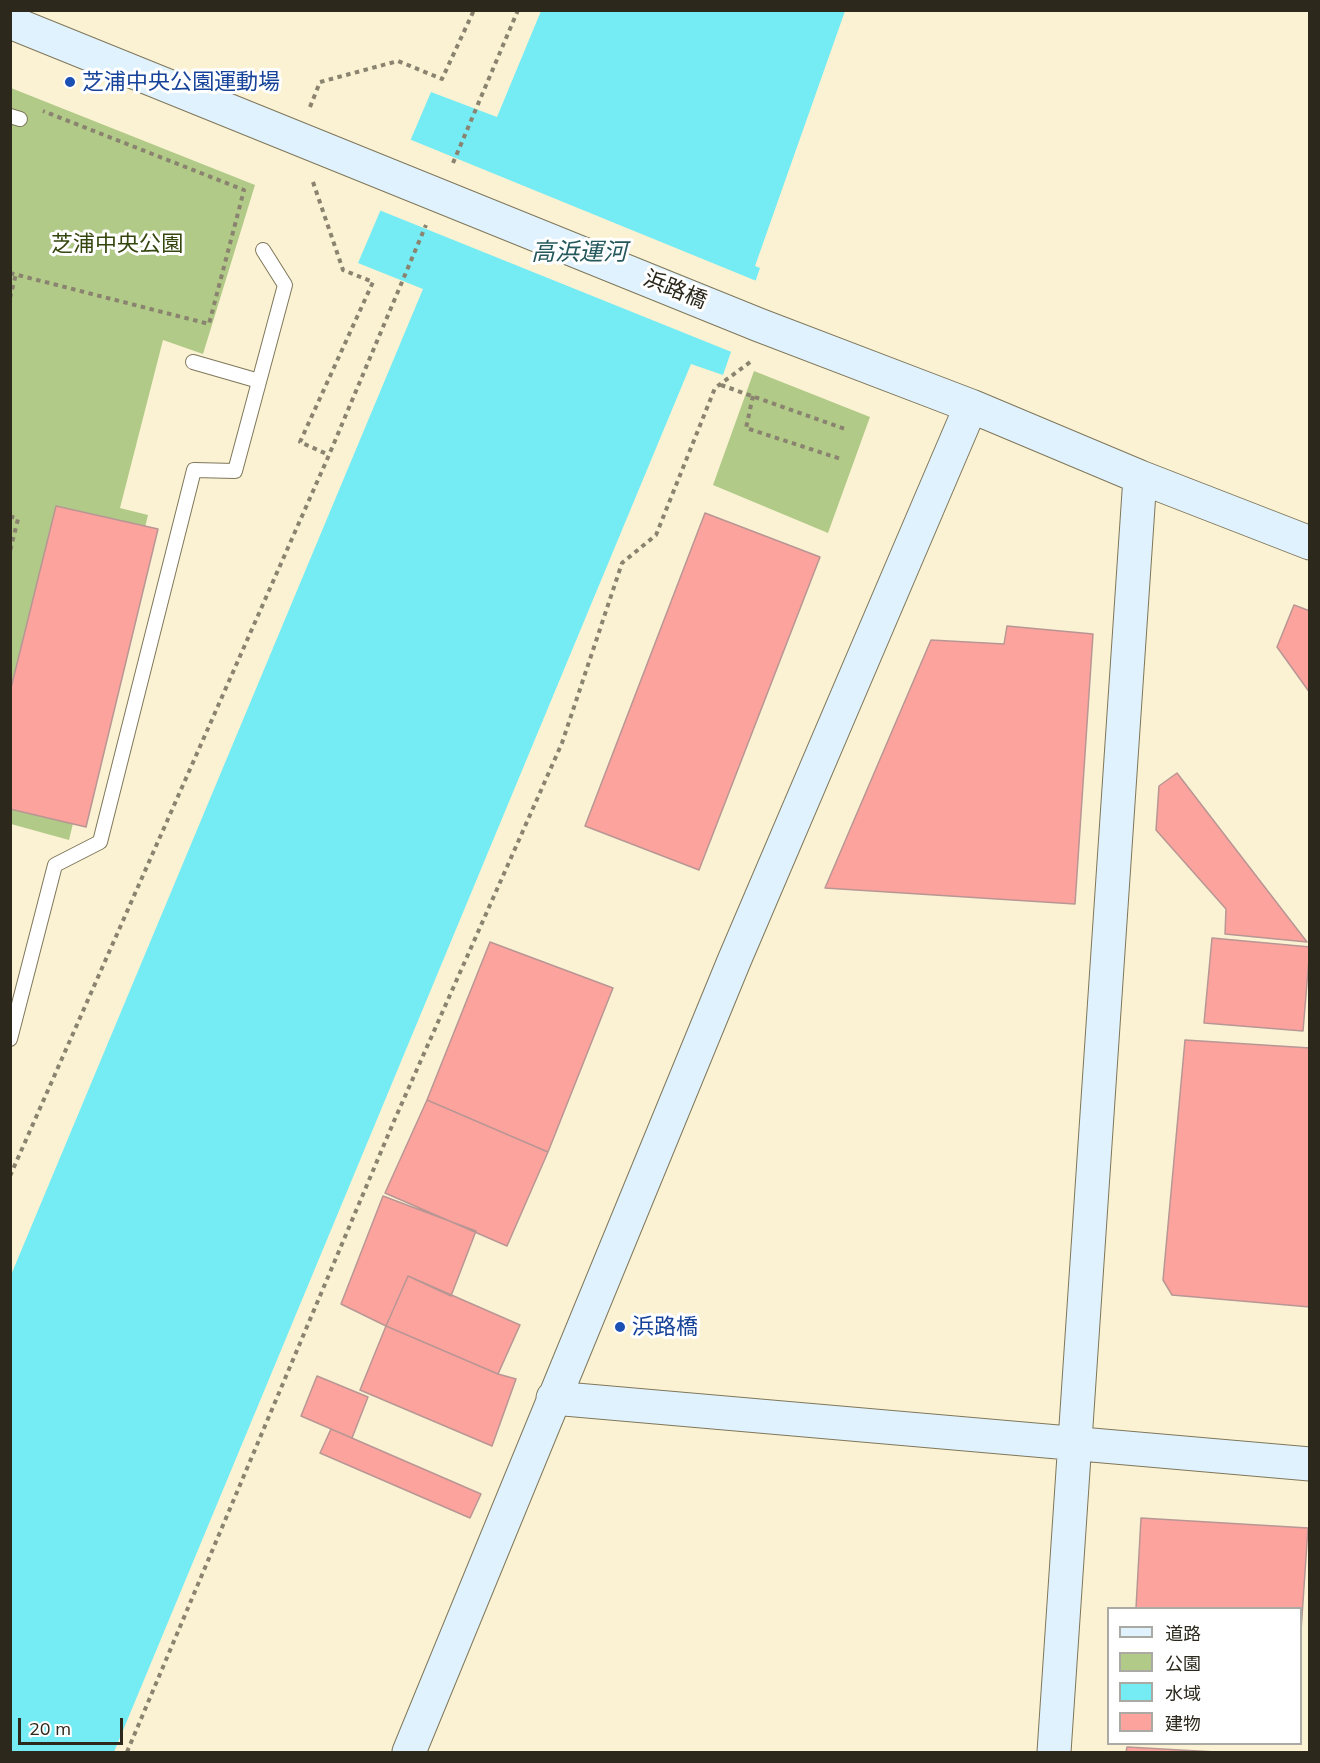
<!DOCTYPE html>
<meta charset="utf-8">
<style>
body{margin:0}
#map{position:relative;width:1320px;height:1763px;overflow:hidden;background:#fbf2d3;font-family:Mulish,"Noto Sans JP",sans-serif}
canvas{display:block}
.frame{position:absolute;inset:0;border:12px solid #2c281c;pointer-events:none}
.legend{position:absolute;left:1107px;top:1607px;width:195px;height:138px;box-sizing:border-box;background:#fff;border:2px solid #aba9a4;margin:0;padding:8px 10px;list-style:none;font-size:18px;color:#2c281c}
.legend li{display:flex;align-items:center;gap:12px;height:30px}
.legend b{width:30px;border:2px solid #aba9a4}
.scale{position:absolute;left:18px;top:1718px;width:105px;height:27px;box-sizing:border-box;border:3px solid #2c281c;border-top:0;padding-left:8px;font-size:18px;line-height:21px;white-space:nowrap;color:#2c281c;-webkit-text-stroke:4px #fff;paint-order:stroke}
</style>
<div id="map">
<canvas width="1320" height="1763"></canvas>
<div class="frame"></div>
<ul class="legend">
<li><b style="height:8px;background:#e0f2fd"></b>道路</li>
<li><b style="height:16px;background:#b1ca88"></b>公園</li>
<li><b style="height:16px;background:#75ebf3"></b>水域</li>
<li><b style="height:16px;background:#fda39e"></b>建物</li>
</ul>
<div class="scale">20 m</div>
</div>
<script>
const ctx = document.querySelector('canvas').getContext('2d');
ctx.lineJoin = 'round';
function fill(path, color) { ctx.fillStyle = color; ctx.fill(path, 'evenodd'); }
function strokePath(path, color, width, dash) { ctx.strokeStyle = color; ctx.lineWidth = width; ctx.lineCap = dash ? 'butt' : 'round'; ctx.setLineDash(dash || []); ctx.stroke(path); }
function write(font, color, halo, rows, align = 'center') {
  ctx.font = font + ' Mulish,"Noto Sans JP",sans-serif'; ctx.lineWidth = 6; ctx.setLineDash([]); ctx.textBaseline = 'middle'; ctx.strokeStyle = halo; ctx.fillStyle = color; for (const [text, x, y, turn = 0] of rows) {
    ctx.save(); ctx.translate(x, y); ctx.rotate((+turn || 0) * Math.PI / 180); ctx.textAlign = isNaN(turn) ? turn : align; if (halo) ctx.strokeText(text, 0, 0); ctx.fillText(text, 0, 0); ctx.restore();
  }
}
const green = new Path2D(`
 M 11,88 L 255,185 L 203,354 L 163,340 L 120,508 L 148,515 L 69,840 L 11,824 Z
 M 754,371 L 870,417 L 828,533 L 713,485 Z`);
const water = new Path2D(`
 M 541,11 L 845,11 L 755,266 L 760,268 L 723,375 L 691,364 L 114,1752 L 11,1752 L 11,1275 L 423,289 L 358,263 L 431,92 L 497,117 Z`);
const pier = new Path2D(`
 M 409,139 L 759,282 L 734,353 L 379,210 Z`);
const building = new Path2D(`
 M 56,506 L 158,529 L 86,827 L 10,809 L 10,692 Z
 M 705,513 L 820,557 L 699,870 L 585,826 Z
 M 1294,605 L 1310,611 L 1310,693 L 1277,647 Z
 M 1007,626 L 1093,634 L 1075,904 L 825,888 L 931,640 L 1004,644 Z
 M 1177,773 L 1307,942 L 1225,934 L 1226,909 L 1156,830 L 1159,786 Z
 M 1212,938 L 1310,947 L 1303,1031 L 1204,1023 Z
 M 490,942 L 613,988 L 548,1152 L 427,1100 Z
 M 1185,1040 L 1310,1048 L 1310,1307 L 1172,1295 L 1163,1280 Z
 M 427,1100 L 548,1152 L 507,1246 L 385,1193 Z
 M 383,1196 L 476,1231 L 451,1296 L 408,1276 L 386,1326 L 341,1304 Z
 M 408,1276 L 520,1325 L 498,1374 L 386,1326 Z
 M 386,1326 L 498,1374 L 516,1379 L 492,1446 L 360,1390 Z
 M 317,1376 L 368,1397 L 352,1438 L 301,1416 Z
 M 331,1429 L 481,1494 L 470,1518 L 320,1453 Z
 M 1141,1518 L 1308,1528 L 1300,1646 L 1300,1608 L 1136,1608 Z
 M 1127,1747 L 1216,1752 L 1126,1752 Z`);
const path = new Path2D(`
 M 310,107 L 320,82 L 398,61 L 442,79 L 474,10
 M 453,163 L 518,10
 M 313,182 L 343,270 L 373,282 L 300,442 L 329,455
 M 10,273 L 209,324 L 244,190 L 43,111
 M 10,298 L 16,274
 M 721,385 L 848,430
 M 753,396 L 746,428 L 841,459
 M 10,516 L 18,519 L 10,551
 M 10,1176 L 329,455 L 426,225
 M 127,1752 L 394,1121 L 562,743 L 622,563 L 656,535 L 715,388 L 753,360`);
const lane = new Path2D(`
 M 10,116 L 20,119
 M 193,362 L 259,381
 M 10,1039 L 55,865 L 100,842 L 194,470 L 235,471 L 285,285 L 263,250`);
const secondary = new Path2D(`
 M 10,22 L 759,325 L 971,406 L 1140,477 L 1310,543
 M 553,1398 L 1310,1464
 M 409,1752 L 734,961 L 971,406
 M 1054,1752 L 1140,477`);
const markers = [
 [70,82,6,"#1a4fb4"],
 [620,1327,6,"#1a4fb4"]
];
const transitNames = [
 ["芝浦中央公園運動場",82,82],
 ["浜路橋",632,1327]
];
const parkNames = [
 ["芝浦中央公園",117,244]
];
const streetNames = [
 ["浜路橋",675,290,22]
];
const waterNames = [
 ["高浜運河",579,253]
];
fill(green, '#b1ca88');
fill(water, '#75ebf3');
fill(pier, '#fbf2d3');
fill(building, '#fda39e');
strokePath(building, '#b89693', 1.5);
strokePath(lane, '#7f775b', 16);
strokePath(secondary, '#7f775b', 35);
strokePath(path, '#8a836f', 4, [4.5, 4.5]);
strokePath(lane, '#fff', 14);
strokePath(secondary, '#e0f2fd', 33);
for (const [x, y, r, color] of markers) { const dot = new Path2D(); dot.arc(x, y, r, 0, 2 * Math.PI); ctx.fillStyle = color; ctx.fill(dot); strokePath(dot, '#fff', 2); }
write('22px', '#164399', '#fff', transitNames, 'left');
write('22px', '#35460e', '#fff', parkNames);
write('22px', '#2c281c', '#fff', streetNames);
write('italic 24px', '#25585c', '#fff', waterNames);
</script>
